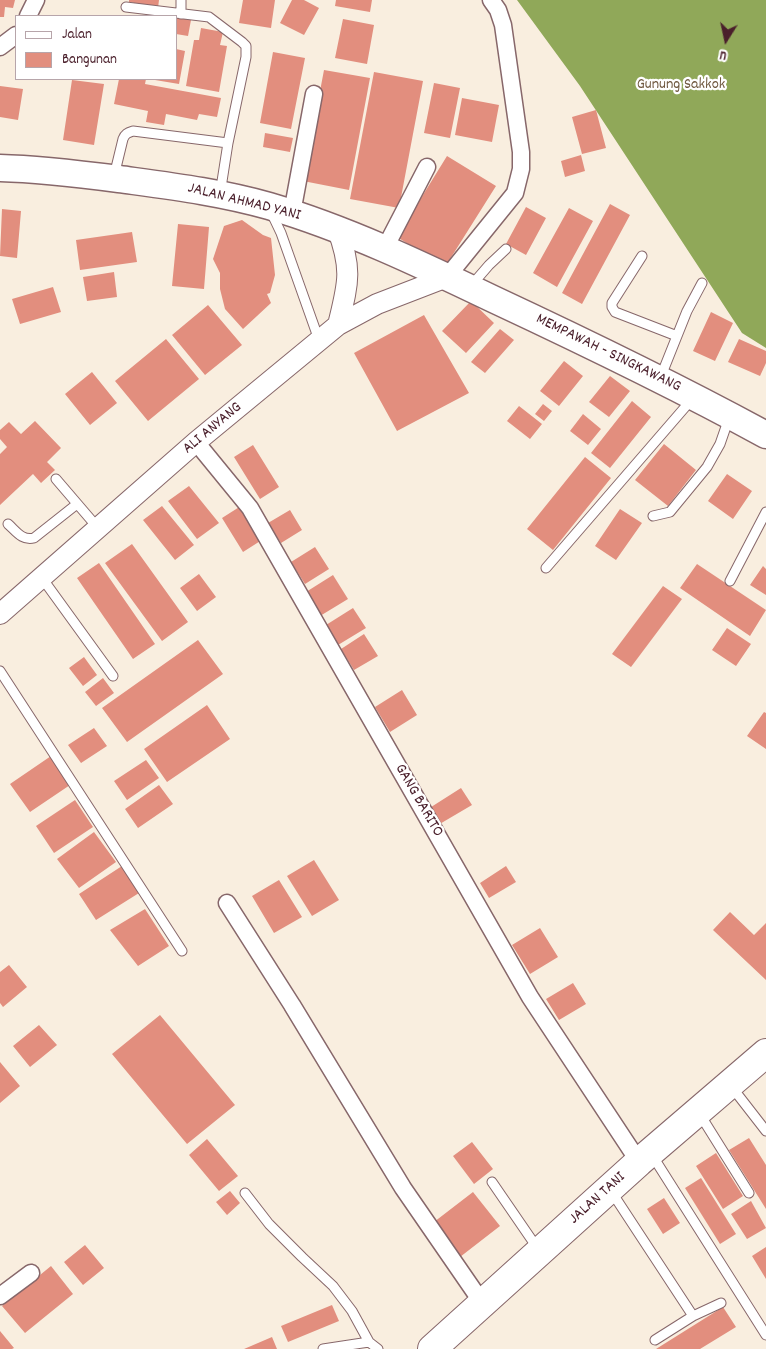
<!DOCTYPE html>
<style>
body{margin:0}
#map{position:relative;width:766px;height:1349px;overflow:hidden;background:#f9eedf;font-family:Dekko,sans-serif}
canvas{display:block}
.legend{position:absolute;left:15px;top:15px;width:162px;height:65px;box-sizing:border-box;background:#fff;border:1px solid #b7a5aa;margin:0;padding:6px 9px;list-style:none;font-size:15px;color:#4a1f2b}
.legend li{display:flex;align-items:center;gap:10px;height:25px}
.legend b{width:25px;border:1px solid #b7a5aa}
.north{position:absolute;left:701px;top:15px;width:50px;height:50px;-webkit-text-stroke:4px #fff;paint-order:stroke;rotate:190deg;font-size:14px;font-weight:700;line-height:20px;text-align:center;color:#4a1f2b}
.north::after{content:'';display:block;margin:auto;width:18px;height:22px;background:#4a1f2b;clip-path:polygon(50% 0,100% 100%,50% 72%,0 100%)}
</style>
<div id="map">
<canvas width="766" height="1349"></canvas>
<ul class="legend">
<li><b style="height:6px;background:#fff"></b>Jalan</li>
<li><b style="height:14px;background:#e28e7e"></b>Bangunan</li>
</ul>
<div class="north">U</div>
</div>
<script>
const ctx = document.querySelector('canvas').getContext('2d');
ctx.lineJoin = 'round';
function fill(path, color) { ctx.fillStyle = color; ctx.fill(path, 'evenodd'); }
function strokePath(path, color, width, dash) { ctx.strokeStyle = color; ctx.lineWidth = width; ctx.lineCap = dash ? 'butt' : 'round'; ctx.setLineDash(dash || []); ctx.stroke(path); }
function write(font, color, halo, rows, align = 'center') {
  ctx.font = font + ' Dekko,sans-serif'; ctx.lineWidth = 4.5; ctx.setLineDash([]); ctx.textBaseline = 'middle'; ctx.strokeStyle = halo; ctx.fillStyle = color; for (const [text, x, y, turn = 0] of rows) {
    ctx.save(); ctx.translate(x, y); ctx.rotate((+turn || 0) * Math.PI / 180); ctx.textAlign = isNaN(turn) ? turn : align; if (halo) ctx.strokeText(text, 0, 0); ctx.fillText(text, 0, 0); ctx.restore();
  }
}
const forest = new Path2D(`
 M 517,0 L 766,0 L 766,348 L 742,333 L 580,86 Z`);
const building = new Path2D(`
 M 0,0 L 15,0 L 13,8 L 5,7 L 4,17 L 0,17 Z
 M 129,0 L 159,0 L 158,8 L 129,2 Z
 M 243,0 L 275,0 L 271,28 L 239,23 Z
 M 292,0 L 304,0 L 319,8 L 304,35 L 280,23 Z
 M 336,0 L 372,0 L 370,12 L 335,6 Z
 M 176,17 L 191,20 L 188,36 L 176,34 Z
 M 343,19 L 374,25 L 367,64 L 335,58 Z
 M 201,28 L 223,32 L 220,45 L 227,46 L 219,92 L 186,86 L 194,40 L 199,40 Z
 M 176,49 L 185,51 L 179,84 L 155,80 L 176,79 Z
 M 273,52 L 305,58 L 291,129 L 260,123 Z
 M 324,70 L 370,78 L 349,190 L 303,181 Z
 M 374,72 L 423,81 L 399,208 L 350,199 Z
 M 119,79 L 146,79 L 145,84 L 221,98 L 217,117 L 199,114 L 197,120 L 166,114 L 164,125 L 146,122 L 148,111 L 114,104 Z
 M 72,80 L 104,84 L 94,145 L 63,140 Z
 M 434,83 L 460,88 L 450,138 L 424,133 Z
 M 0,86 L 23,89 L 18,120 L 0,117 Z
 M 462,98 L 499,105 L 492,142 L 455,135 Z
 M 596,110 L 606,148 L 582,154 L 572,117 Z
 M 265,133 L 293,138 L 290,152 L 263,147 Z
 M 581,155 L 585,171 L 565,177 L 561,161 Z
 M 447,156 L 496,186 L 445,267 L 397,237 Z
 M 610,204 L 630,215 L 582,304 L 562,293 Z
 M 526,207 L 546,218 L 526,255 L 506,244 Z
 M 569,208 L 593,221 L 557,287 L 533,273 Z
 M 2,209 L 21,211 L 17,258 L 0,256 Z
 M 242,220 L 263,235 L 271,238 L 275,275 L 270,293 L 267,294 L 271,303 L 243,329 L 225,309 L 220,289 L 220,273 L 213,259 L 224,226 Z
 M 178,224 L 209,227 L 204,289 L 172,286 Z
 M 132,232 L 137,262 L 80,270 L 76,240 Z
 M 114,272 L 117,297 L 87,301 L 83,277 Z
 M 53,287 L 61,312 L 20,324 L 12,299 Z
 M 471,301 L 494,323 L 466,353 L 442,331 Z
 M 208,305 L 242,345 L 205,375 L 172,335 Z
 M 711,312 L 733,323 L 715,361 L 693,351 Z
 M 424,315 L 469,393 L 397,431 L 354,353 Z
 M 500,329 L 514,340 L 485,373 L 471,362 Z
 M 166,339 L 199,379 L 148,421 L 115,381 Z
 M 739,339 L 766,351 L 766,363 L 760,376 L 728,362 Z
 M 564,361 L 583,376 L 559,406 L 540,391 Z
 M 92,372 L 117,403 L 90,425 L 65,394 Z
 M 610,376 L 630,391 L 609,417 L 589,402 Z
 M 632,401 L 651,417 L 610,468 L 591,453 Z
 M 543,404 L 552,411 L 544,421 L 535,414 Z
 M 519,406 L 542,424 L 530,439 L 507,421 Z
 M 583,414 L 601,429 L 588,445 L 570,431 Z
 M 35,421 L 61,448 L 47,462 L 55,470 L 41,483 L 33,474 L 0,505 L 0,454 L 7,447 L 0,439 L 0,430 L 9,422 L 21,434 Z
 M 664,444 L 696,470 L 668,506 L 635,480 Z
 M 253,445 L 279,487 L 260,499 L 234,457 Z
 M 585,457 L 611,478 L 553,550 L 527,529 Z
 M 727,474 L 752,491 L 733,519 L 708,501 Z
 M 189,486 L 219,523 L 197,539 L 168,501 Z
 M 244,504 L 265,538 L 243,552 L 222,518 Z
 M 162,506 L 194,545 L 175,560 L 143,520 Z
 M 620,509 L 642,523 L 616,560 L 595,546 Z
 M 290,510 L 302,530 L 281,543 L 268,523 Z
 M 132,544 L 188,622 L 162,641 L 105,563 Z
 M 315,547 L 329,569 L 305,584 L 291,562 Z
 M 99,563 L 155,644 L 133,659 L 77,578 Z
 M 697,564 L 766,610 L 750,636 L 680,588 Z
 M 763,566 L 766,569 L 766,595 L 750,585 Z
 M 199,574 L 216,597 L 197,611 L 180,588 Z
 M 333,575 L 348,599 L 320,616 L 306,592 Z
 M 663,586 L 682,599 L 631,667 L 612,654 Z
 M 353,608 L 366,628 L 338,645 L 326,625 Z
 M 727,628 L 751,644 L 736,666 L 712,650 Z
 M 364,634 L 378,656 L 354,670 L 341,649 Z
 M 198,640 L 223,674 L 127,742 L 102,708 Z
 M 84,657 L 97,675 L 83,686 L 69,668 Z
 M 103,678 L 114,693 L 96,706 L 85,692 Z
 M 402,690 L 417,715 L 390,732 L 375,707 Z
 M 207,705 L 230,739 L 167,782 L 144,749 Z
 M 764,712 L 766,713 L 766,749 L 747,736 Z
 M 94,728 L 107,746 L 81,763 L 68,745 Z
 M 51,756 L 70,785 L 30,812 L 10,784 Z
 M 146,760 L 159,778 L 127,800 L 114,781 Z
 M 159,785 L 173,804 L 138,828 L 125,809 Z
 M 461,788 L 472,805 L 438,825 L 428,809 Z
 M 75,800 L 93,827 L 54,853 L 36,826 Z
 M 94,832 L 116,862 L 79,888 L 57,859 Z
 M 314,860 L 339,900 L 312,916 L 287,876 Z
 M 122,866 L 139,893 L 96,920 L 79,894 Z
 M 506,866 L 516,882 L 489,898 L 480,883 Z
 M 279,880 L 302,917 L 274,933 L 252,896 Z
 M 145,909 L 169,946 L 138,966 L 110,930 Z
 M 730,912 L 754,935 L 766,923 L 766,980 L 713,930 Z
 M 540,928 L 558,957 L 530,974 L 512,945 Z
 M 9,965 L 27,987 L 3,1007 L 0,1003 L 0,972 Z
 M 573,983 L 586,1004 L 559,1020 L 546,999 Z
 M 160,1015 L 235,1105 L 187,1144 L 112,1054 Z
 M 39,1025 L 57,1045 L 30,1067 L 13,1046 Z
 M 0,1062 L 20,1086 L 0,1103 Z
 M 749,1138 L 766,1165 L 766,1209 L 729,1150 Z
 M 207,1139 L 238,1176 L 219,1191 L 189,1155 Z
 M 472,1142 L 493,1169 L 474,1184 L 453,1156 Z
 M 716,1153 L 743,1196 L 723,1209 L 696,1166 Z
 M 701,1178 L 736,1234 L 720,1244 L 685,1188 Z
 M 230,1191 L 240,1203 L 227,1215 L 216,1202 Z
 M 473,1192 L 500,1226 L 460,1257 L 434,1222 Z
 M 664,1198 L 680,1223 L 663,1234 L 647,1209 Z
 M 751,1201 L 766,1228 L 747,1239 L 731,1214 Z
 M 85,1245 L 104,1268 L 83,1285 L 64,1262 Z
 M 766,1247 L 766,1279 L 752,1256 Z
 M 51,1266 L 73,1294 L 25,1333 L 2,1306 Z
 M 332,1305 L 339,1321 L 288,1342 L 281,1326 Z
 M 723,1307 L 736,1327 L 700,1349 L 656,1349 Z
 M 0,1331 L 14,1348 L 12,1349 L 0,1349 Z
 M 272,1337 L 277,1349 L 244,1349 Z`);
const service = new Path2D(`
 M 126,7 L 209,17 L 242,42 L 246,46 L 246,57 L 228,143 L 220,194
 M 181,14 L 181,0
 M 114,176 L 123,139 C 125,134 127,133 133,131 L 228,143
 M 271,212 L 281,233 L 319,340
 M 642,256 L 612,303 L 612,307 L 615,312 L 677,336
 M 470,287 L 489,265 L 506,249
 M 661,376 L 687,311 L 702,283
 M 56,479 L 98,528
 M 653,516 L 670,512 L 707,467 L 720,444 L 729,418
 M 8,524 C 16,531 22,541 34,538 L 77,504
 M 546,568 L 693,398
 M 42,578 L 113,676
 M 730,581 L 766,512
 M 0,671 L 182,951
 M 731,1086 L 766,1131
 M 699,1113 L 749,1193
 M 652,1155 L 766,1335
 M 492,1182 L 538,1249
 M 611,1191 L 693,1316 L 655,1340
 M 245,1193 L 269,1224 L 302,1257 L 333,1286 L 352,1311 L 369,1342
 M 693,1316 L 721,1303
 M 323,1349 L 369,1342 L 378,1349`);
const minor = new Path2D(`
 M 28,16 L 36,0
 M 0,47 L 16,35
 M 292,213 L 314,94
 M 385,248 L 427,167
 M 447,277 L 515,193 L 521,169 L 521,152 L 503,25 L 498,10 L 491,0
 M 196,442 L 250,508 L 530,997 L 639,1162
 M 227,903 L 292,1005 L 403,1188 L 483,1304
 M 0,1296 L 31,1273`);
const tertiary = new Path2D(`
 M 337,228 C 353,270 348,284 338,325
 M 0,614 L 196,442 L 338,325 L 377,304 L 447,277`);
const primary = new Path2D(`
 M 0,168 C 40,169 80,174 119,179 C 170,186 220,192 269,206 C 347,229 420,264 493,299 C 585,342 676,386 766,435`);
const trunk = new Path2D(`
 M 432,1349 L 639,1162 L 766,1053`);
const parkNames = [
 ["Gunung Sakkok",681,86]
];
const streetNames = [
 ["JALAN AHMAD YANI",244,203,14],
 ["MEMPAWAH - SINGKAWANG",608,354,26],
 ["ALI ANYANG",213,429,-40],
 ["GANG BARITO",418,801,60],
 ["JALAN TANI",598,1199,-42]
];
fill(forest, '#90a859');
fill(building, '#e28e7e');
strokePath(service, '#87676a', 11);
strokePath(minor, '#87676a', 19);
strokePath(tertiary, '#87676a', 22);
strokePath(primary, '#87676a', 29);
strokePath(trunk, '#87676a', 30);
strokePath(service, '#fff', 9);
strokePath(minor, '#fff', 16);
strokePath(tertiary, '#fff', 20);
strokePath(primary, '#fff', 26);
strokePath(trunk, '#fff', 28);
write('16px', '#6f583f', '#fff', parkNames);
write('16px', '#4a1f2b', '#fff', streetNames);
</script>
